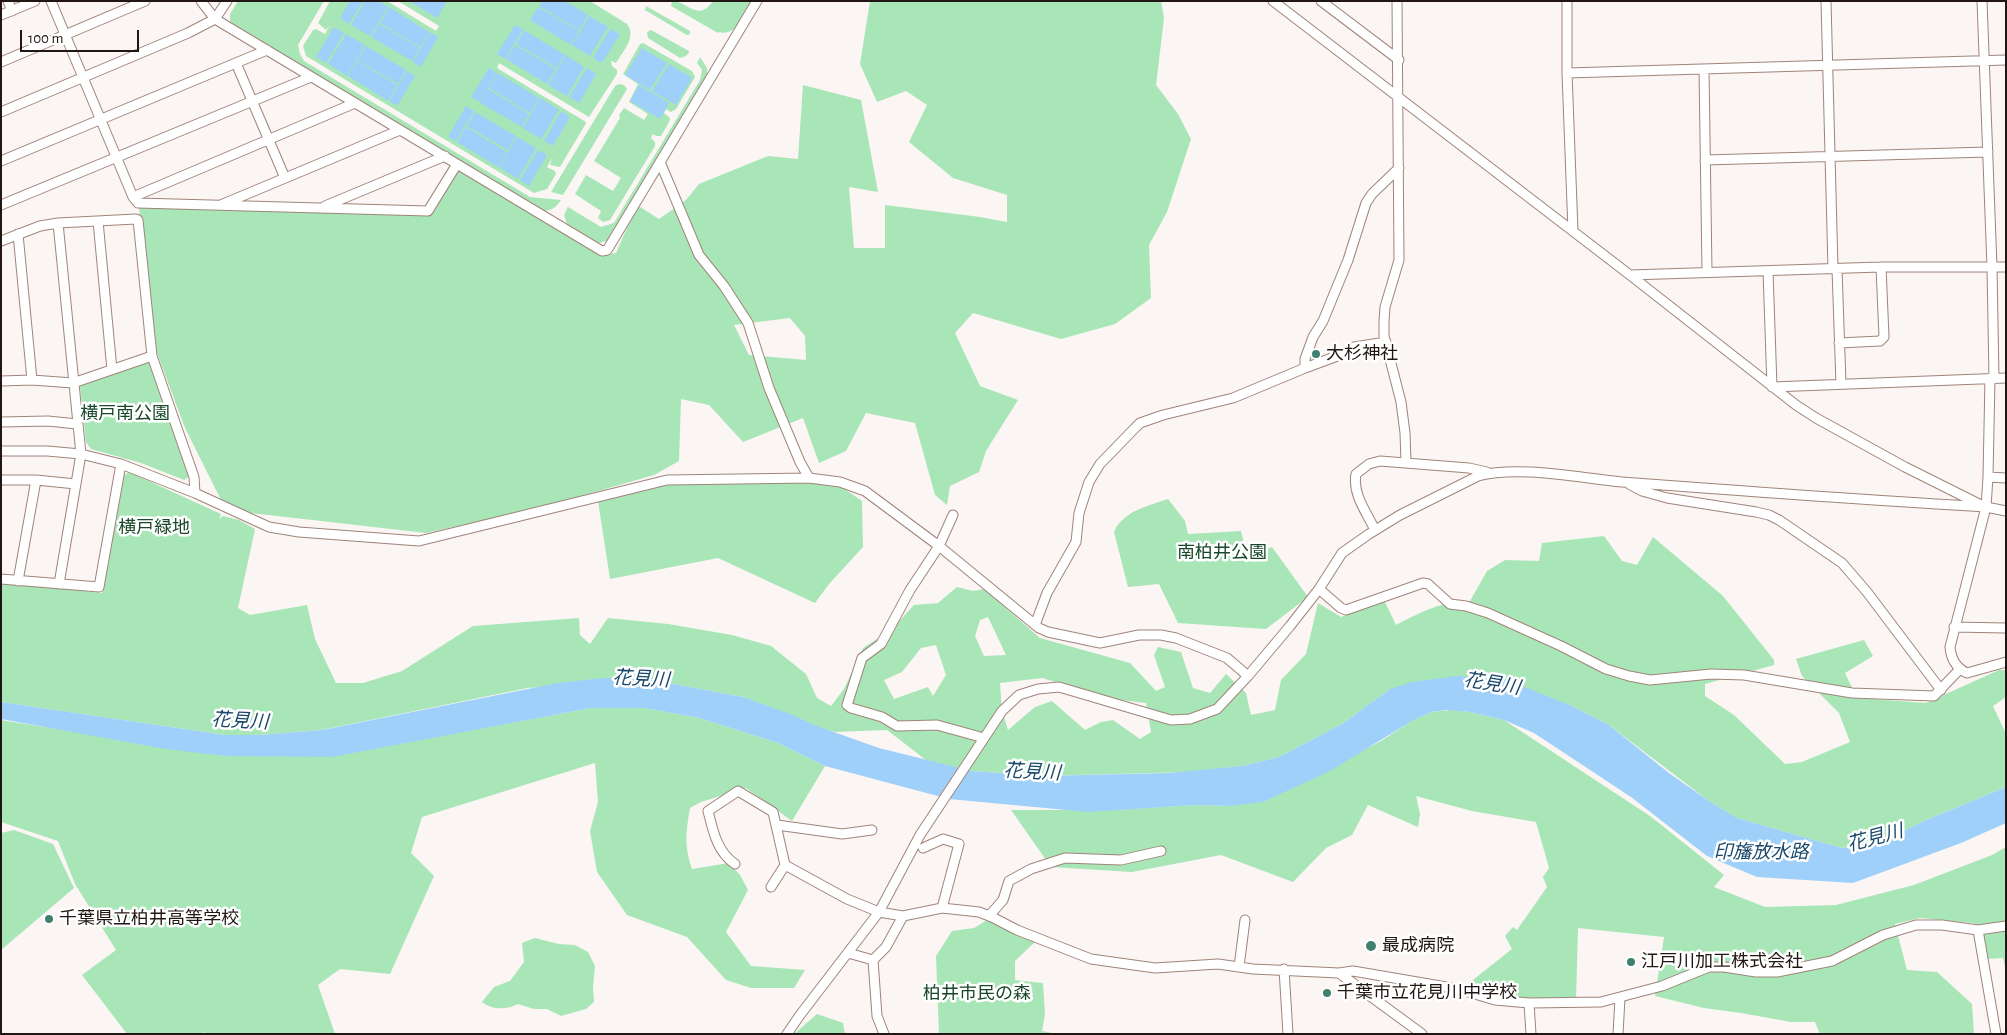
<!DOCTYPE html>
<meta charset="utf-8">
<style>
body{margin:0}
#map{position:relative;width:2007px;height:1035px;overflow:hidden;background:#fbf5f3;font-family:"Alegreya Sans",sans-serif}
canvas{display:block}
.frame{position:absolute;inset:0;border:2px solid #211613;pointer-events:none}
.scale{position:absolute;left:20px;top:30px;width:119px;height:22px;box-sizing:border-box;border:2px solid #211613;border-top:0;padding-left:6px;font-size:15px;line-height:18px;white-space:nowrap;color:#211613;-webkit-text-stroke:4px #fff;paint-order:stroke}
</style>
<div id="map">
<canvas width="2007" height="1035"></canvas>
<div class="frame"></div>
<div class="scale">100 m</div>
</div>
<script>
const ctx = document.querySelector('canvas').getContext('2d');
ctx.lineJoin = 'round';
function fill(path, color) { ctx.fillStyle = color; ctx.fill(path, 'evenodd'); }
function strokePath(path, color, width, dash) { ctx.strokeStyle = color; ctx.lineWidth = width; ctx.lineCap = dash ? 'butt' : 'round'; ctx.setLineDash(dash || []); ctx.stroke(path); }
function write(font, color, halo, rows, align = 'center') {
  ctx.font = font + ' "Alegreya Sans","Noto Sans JP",sans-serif'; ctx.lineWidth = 5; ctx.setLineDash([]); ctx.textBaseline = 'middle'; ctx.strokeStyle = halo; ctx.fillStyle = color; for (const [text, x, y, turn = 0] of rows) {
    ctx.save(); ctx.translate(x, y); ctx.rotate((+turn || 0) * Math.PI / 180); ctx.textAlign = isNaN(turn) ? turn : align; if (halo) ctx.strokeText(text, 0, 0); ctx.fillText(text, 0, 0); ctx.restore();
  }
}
const green = new Path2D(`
 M 238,1 L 324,1 L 298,45 L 300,54 L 304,61 L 530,197 L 561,200 C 556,207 554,209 545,211 L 230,22 L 230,14 Z
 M 330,1 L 387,1 L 436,31 L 439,26 L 398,1 L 590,1 L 627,24 C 637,37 623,51 616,63 L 611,61 L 612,66 L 617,70 L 617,74 L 589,117 L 499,63 L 497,68 L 586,122 L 585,125 L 560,167 L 550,165 L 552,158 L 547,167 L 555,171 L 556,174 L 547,189 L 534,193 L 306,56 L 303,46 L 313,30 L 316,29 L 325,34 L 330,25 L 326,30 L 318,23 Z
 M 672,1 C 688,1 698,23 713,1 L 752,1 C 744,13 737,37 719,32 L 718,33 L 671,6 Z
 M 870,1 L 1161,1 L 1164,18 L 1156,85 L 1178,114 L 1191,139 L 1167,212 L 1149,245 L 1151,298 L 1115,324 L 1061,339 L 973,313 L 955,333 L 980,386 L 1018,400 L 986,451 L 979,472 L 950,486 L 947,505 L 935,495 L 915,423 L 866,413 L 846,451 L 819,463 L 803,418 L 743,442 L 709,405 L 681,399 L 679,461 L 654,475 L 539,508 L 426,533 L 251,513 L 221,500 L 185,428 L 157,353 L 139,208 L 243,208 L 430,214 L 458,171 L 546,220 L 602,255 L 616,253 L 637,205 L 659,219 L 686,200 L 699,184 L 768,156 L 798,159 L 803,85 L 861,100 L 878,192 L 849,187 L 854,248 L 885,248 L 885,205 L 980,217 L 1007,222 L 1007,195 L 953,178 L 909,142 L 927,105 L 906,91 L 877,102 L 860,64 ZM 790,318 L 805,336 L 806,360 L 749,355 L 734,325 Z
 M 646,6 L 690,31 L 690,34 L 687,35 L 645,10 Z
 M 651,30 L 689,51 L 689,52 L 686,56 L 680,58 L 648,38 L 647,32 Z
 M 643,43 L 692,71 L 695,77 L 676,109 L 671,112 L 666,109 L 664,113 L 670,118 L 669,122 L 661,136 L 656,136 L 653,134 L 651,138 L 655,142 L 655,146 L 610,220 L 603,222 L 598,218 L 601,211 L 575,194 L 586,175 L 613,191 L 621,178 L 594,161 L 620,118 L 619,115 L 624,108 L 644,120 L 648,114 L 629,102 L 638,84 L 623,74 L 640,44 Z
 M 700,57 L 707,68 L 707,76 L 607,241 L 599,243 L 567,224 L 564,215 L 568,207 L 601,227 L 614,223 L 700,80 L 702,70 L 697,63 Z
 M 619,84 L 624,85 L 627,89 L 563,195 L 551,192 L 615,86 Z
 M 151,360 L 190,476 L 184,480 L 141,463 L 91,449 L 86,442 L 80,386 Z
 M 129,472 L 221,514 L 219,519 L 223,516 L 239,520 L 255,529 L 238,608 L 250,615 L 307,605 L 315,639 L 336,683 L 363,683 L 402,671 L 473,626 L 579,618 L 580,635 L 590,644 L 608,618 L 668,624 L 732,635 L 771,646 L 806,674 L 817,698 L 831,706 L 844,689 L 863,648 L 892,629 L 914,605 L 938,603 L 957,587 L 973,591 L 984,589 L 1040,638 L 1130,663 L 1156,691 L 1165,687 L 1154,655 L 1158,647 L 1181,652 L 1193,688 L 1210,693 L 1226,674 L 1246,693 L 1251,715 L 1275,710 L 1281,680 L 1306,654 L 1318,603 L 1341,617 L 1383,598 L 1396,625 C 1421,612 1442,601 1470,601 L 1487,571 L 1505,560 L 1539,561 L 1542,543 L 1604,536 L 1622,561 L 1637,565 L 1653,537 L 1723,596 L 1774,660 L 1774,665 L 1705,684 L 1705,696 L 1734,715 L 1785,764 L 1802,762 L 1850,742 L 1839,713 L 1802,676 L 1796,659 L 1864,640 L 1873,656 L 1845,673 L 1857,698 L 1926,703 L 1999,670 L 2006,670 L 2006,697 L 1993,706 L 2006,734 L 2006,787 L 1924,821 L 1874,845 L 1842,848 L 1737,818 L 1709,801 L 1609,725 L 1572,706 L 1390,689 L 1342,724 L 1279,757 L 1242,766 L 1191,772 L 1042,776 L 972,771 L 926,760 L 887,730 L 835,732 L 792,720 L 743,697 L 648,679 L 528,688 L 321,730 L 259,735 L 225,735 L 1,702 L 1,582 L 102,593 L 122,477 ZM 988,617 L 1006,655 L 984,656 L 975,636 L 980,620 ZM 936,645 L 946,675 L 933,696 L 928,687 L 894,699 L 884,680 L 902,672 L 921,648 ZM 1042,678 L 1112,699 L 1146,703 L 1151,732 L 1140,739 L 1113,720 L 1101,722 L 1085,730 L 1052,701 L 1035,707 L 1008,730 L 1002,711 L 1000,683 Z
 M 675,482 L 836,483 L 862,501 L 863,547 L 829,584 L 815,603 L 718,558 L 610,579 L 598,501 Z
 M 1168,499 L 1185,521 L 1188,534 L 1241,531 L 1247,556 L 1272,547 L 1308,597 L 1266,629 L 1178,623 L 1159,584 L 1128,587 L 1114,532 C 1123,511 1148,506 1168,499 Z
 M 591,708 L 645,708 L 699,718 L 778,743 L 825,766 L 792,821 L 746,788 L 701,802 L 690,808 C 686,831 684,846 692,869 L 729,863 L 740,875 L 748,890 L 726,932 L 751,966 L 805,970 L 794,988 L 751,988 L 726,980 L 687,937 L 627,915 L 597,872 L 590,831 L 598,802 L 595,763 L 422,817 L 411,853 L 434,876 L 390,974 L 340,969 L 318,985 L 335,1034 L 206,1034 L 204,1032 L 202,1034 L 127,1034 L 82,975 L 116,950 L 75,884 L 58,841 L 1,822 L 1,720 L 226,756 L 360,751 Z
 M 1452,710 L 1470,712 L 1504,720 L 1650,816 L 1724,875 L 1714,887 L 1765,907 L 1836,905 L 1914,885 L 1992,855 L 2006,847 L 2006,921 L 2000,922 L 2003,929 L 2006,928 L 2006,971 L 2003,958 L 1986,959 L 1978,926 L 1973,923 L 1920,918 L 1895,924 L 1907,970 L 1937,972 L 1972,1004 L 1974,1034 L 1820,1034 L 1815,1022 L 1791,1022 L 1741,1013 L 1704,1008 L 1655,996 L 1664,937 L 1578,928 L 1576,1000 L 1499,997 L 1464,987 L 1512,949 L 1505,936 L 1513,927 L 1517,930 L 1547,887 L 1543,877 L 1549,868 L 1536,822 L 1472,811 L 1416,796 L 1420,814 L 1418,827 L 1368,805 L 1352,835 L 1326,848 L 1293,882 L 1221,855 L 1132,872 L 1051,867 L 1011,810 L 1114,810 L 1195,805 L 1229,806 L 1284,792 L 1381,741 L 1412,721 L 1431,712 Z
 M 14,830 L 53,844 L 74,888 L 1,950 L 1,833 Z
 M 992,917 L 1012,933 L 1035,942 L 1015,961 L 1015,980 L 1043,983 L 1045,1014 L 1042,1031 L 1057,1034 L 939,1034 L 936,956 L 952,931 L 974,928 Z
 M 535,938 L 559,944 L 575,945 L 588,952 L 595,966 L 593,987 L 594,1002 L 586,1009 L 561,1016 L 547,1009 L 534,1009 L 518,1004 C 507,1010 492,1010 482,1002 L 494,987 L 510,981 L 524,962 L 522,943 Z
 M 817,1014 L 843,1023 L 845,1034 L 794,1034 Z`);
const water = new Path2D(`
 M 350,1 L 363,1 L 349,24 L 340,18 Z
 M 365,1 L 379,1 L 388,7 L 370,36 L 351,25 Z
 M 409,1 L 443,1 L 446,3 L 437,18 Z
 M 542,1 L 565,1 L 588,15 L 579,30 L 539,6 Z
 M 389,7 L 429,32 L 420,47 L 380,23 Z
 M 538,7 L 579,31 L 571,45 L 530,20 Z
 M 589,16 L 608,27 L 590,56 L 572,45 Z
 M 379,24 L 420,48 L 412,61 L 371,37 Z
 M 515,25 L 523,29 L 505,59 L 497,54 Z
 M 334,27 L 344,33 L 326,63 L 316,57 Z
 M 610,29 L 620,34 L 602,63 L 593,58 Z
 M 524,30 L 565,55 L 557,68 L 516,44 Z
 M 430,32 L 438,37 L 421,67 L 413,62 Z
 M 346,34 L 365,45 L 347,76 L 328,64 Z
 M 515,45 L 556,69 L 547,84 L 506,59 Z
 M 366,46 L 406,70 L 398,84 L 357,60 Z
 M 642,48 L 667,63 L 650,90 L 625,75 Z
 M 566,55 L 584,67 L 567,96 L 548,85 Z
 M 357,61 L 397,85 L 388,101 L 348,76 Z
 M 669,64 L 692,78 L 676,105 L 652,91 Z
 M 489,68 L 497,73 L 480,102 L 471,97 Z
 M 587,68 L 596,74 L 579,103 L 569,97 Z
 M 407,71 L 415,76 L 397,106 L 389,101 Z
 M 498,73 L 539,98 L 530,113 L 489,88 Z
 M 639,85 L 669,103 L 660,119 L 630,101 Z
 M 488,89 L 529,114 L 522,127 L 480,103 Z
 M 540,98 L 559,110 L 541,139 L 523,128 Z
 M 466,106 L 474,111 L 456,141 L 448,137 Z
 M 561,111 L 570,117 L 553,146 L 544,141 Z
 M 475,112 L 516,136 L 508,150 L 467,126 Z
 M 466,127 L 507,152 L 498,167 L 457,142 Z
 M 517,137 L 536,148 L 518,179 L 499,167 Z
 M 538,150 L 547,155 L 529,186 L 520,180 Z
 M 1456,676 L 1483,677 L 1507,680 L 1572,706 L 1609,725 L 1669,773 L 1709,801 L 1737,818 L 1842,848 L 1874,845 L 1924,821 L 2006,787 L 2006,823 L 1961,843 L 1853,883 L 1757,877 L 1707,856 L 1631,797 L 1534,733 L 1504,720 L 1470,712 L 1447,710 L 1431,712 L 1412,721 L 1330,771 L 1263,802 L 1229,806 L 1195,805 L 1088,812 L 949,799 L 825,766 L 778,743 L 699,718 L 645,708 L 591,708 L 332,757 L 226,756 L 199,753 L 160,748 L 1,719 L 1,702 L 225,735 L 259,735 L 322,730 L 558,683 L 603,678 L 648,679 L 743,697 L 793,715 L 814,725 L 879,748 L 972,771 L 1042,776 L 1168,773 L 1242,766 L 1279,757 L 1342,724 L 1390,689 L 1412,682 Z`);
const minor = new Path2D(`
 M 8,1 L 12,11
 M 51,1 L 133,197 L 138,203 L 428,211 L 457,164
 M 201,1 L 215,19 L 602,251 L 607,250 L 609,247 L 757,1
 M 1273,1 L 1630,275 L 1796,405 L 1816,418 L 1905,467 L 1983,506
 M 1321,1 L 1399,60
 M 1397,1 L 1399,260 L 1385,307 L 1384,321 L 1384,336 L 1401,402 L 1405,433 L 1406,462
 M 1567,1 L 1567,73 L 1573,231
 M 1826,1 L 1833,269
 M 1982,1 L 1992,267 L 1994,379
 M 1,15 L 35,1
 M 1,62 L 145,1
 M 236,63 L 285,178
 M 1704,69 L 1707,272
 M 1567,73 L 2006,60
 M 1,112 L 188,33 L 215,19 L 227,1
 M 1705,160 L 1988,152
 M 1,161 L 267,50
 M 660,162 L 699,255 L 724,286 L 748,323 L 769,388 L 800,462 L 809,478
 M 133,197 L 355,103
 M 223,204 L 400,130
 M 1,205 L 311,77
 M 325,206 L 445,156
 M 98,221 L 112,370
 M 58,223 L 81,454 L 59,584
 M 18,234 L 32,380
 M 1,241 L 40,226 L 58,223 L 136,219 L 138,220 L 152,356 L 73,383 L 32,380 L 1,381
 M 1837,269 L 1841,384
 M 1768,271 L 1772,387 L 2006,378
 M 1630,275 L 1881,267 L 2006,267
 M 1839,343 L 1880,341 L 1884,337 L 1881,267
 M 152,356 L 194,477 L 195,493
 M 1305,368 L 1340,355 L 1354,347 L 1386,342
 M 1990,378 L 1988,477 L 1986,507 L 1950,647 C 1951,659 1956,668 1967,673 L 2006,662
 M 1,422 L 48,421 L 77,424
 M 1,451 L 47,451 L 81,454 L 121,464 L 195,493 L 269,527 L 299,532 L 419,541 L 667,480 L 809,478 L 840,482 L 865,491 L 939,546 L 1039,628 L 1048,632 L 1100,643 L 1139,635 L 1161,635 L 1176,638 L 1227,658 L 1248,676
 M 1988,477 L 2006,478
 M 1,480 L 36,480 L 76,484
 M 1629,484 L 1642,491 L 1667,498 L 1756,512 L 1769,515 L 1779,520 L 1842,563 L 1867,592 L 1941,690
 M 953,515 L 939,546 L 910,590 L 881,644 L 862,658 L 847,705 L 851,708 L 882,717 L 897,726 L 937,725 L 984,738
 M 1375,530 C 1367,513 1352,494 1356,474 L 1369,464 L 1380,461 L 1469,468 L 1487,472
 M 1,579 L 99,587 L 121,464
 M 18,581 L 36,480
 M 1319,589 L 1341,608 L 1346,610 L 1423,583 L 1428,584 L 1450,604 L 1466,606 L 1488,613 L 1561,646 L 1606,669 L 1629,676 L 1650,680 L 1711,674 L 1744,675 L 1852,693 L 1934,696 L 1960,669
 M 1035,625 L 1047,593 L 1076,542 L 1079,513 L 1089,482 L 1100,464 L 1133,430 L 1140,423 L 1163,415 L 1233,398 L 1305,368 L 1305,359 L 1313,337 L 1323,321 L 1348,260 L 1366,203 L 1372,194 L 1399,168
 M 1954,627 L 2006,628
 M 777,825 L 842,834 L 872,830
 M 923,848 L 943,839 L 959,844 L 942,908
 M 735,864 C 717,852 713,831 708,811 L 738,791 L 773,812 L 785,865 L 847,899 L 879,912 L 903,916 L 942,908 L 979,912 L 992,917 L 1017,930 L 1091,959 L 1155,968 L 1218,964 L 1253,969 L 1339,973 L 1353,971 L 1458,989 L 1495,1000 L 1529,1003 L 1601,1002 L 1662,986 L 1709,967 L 1724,967 L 1756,972 L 1777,972 L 1832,961 L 1883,935 L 1916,925 L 1942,925 L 1978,930 L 2006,926
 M 771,887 L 785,865
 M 989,916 L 1003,900 L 1009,881 L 1031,869 L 1065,858 L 1121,860 L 1161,851
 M 1978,930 L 1996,1034
 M 848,953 L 873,960 L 886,947 L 903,916
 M 873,960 L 877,1016 L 884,1034
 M 1239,967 L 1245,920
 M 1284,969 L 1288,1034
 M 1339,973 L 1422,1034
 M 1529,1003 L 1531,1034
 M 787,1034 L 800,1015 L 879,912 L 920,835 L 1002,711 L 1019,695 L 1038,689 L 1059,687 L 1171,720 L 1190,719 L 1217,709 L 1248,676 L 1290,626 L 1319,589 L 1342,553 L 1369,534 L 1400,515 L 1478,476 C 1519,465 1579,478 1622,482 C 1743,491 1864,500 1986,507 L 2006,511
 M 1618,1034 L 1620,998`);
const markers = [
 [1316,354,5,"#3f8071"],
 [49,919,5,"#3f8071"],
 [1371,946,6,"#3f8071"],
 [1631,962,5,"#3f8071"],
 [1327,993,5,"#3f8071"]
];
const poiNames = [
 ["大杉神社",1326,354],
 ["千葉県立柏井高等学校",59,919],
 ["最成病院",1382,946],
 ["江戸川加工株式会社",1641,962],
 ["千葉市立花見川中学校",1337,993]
];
const parkNames = [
 ["横戸南公園",125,414],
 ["横戸緑地",154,528],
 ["南柏井公園",1222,553],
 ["柏井市民の森",977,994]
];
const waterNames = [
 ["花見川",641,679,3],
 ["花見川",1492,684,9],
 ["花見川",240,721,3],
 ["花見川",1032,772,3],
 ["花見川",1875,838,-15],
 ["印旛放水路",1761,852]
];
fill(green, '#a8e6b7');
fill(water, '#9fd0f9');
strokePath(minor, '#a0847a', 11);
strokePath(minor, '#fff', 9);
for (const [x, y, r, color] of markers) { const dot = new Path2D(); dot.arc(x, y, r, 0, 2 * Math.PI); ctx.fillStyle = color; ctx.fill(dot); strokePath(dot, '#fff', 2); }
write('18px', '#211613', '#fff', poiNames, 'left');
write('18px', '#184828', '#fff', parkNames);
write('italic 19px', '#1b496b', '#fff', waterNames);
</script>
